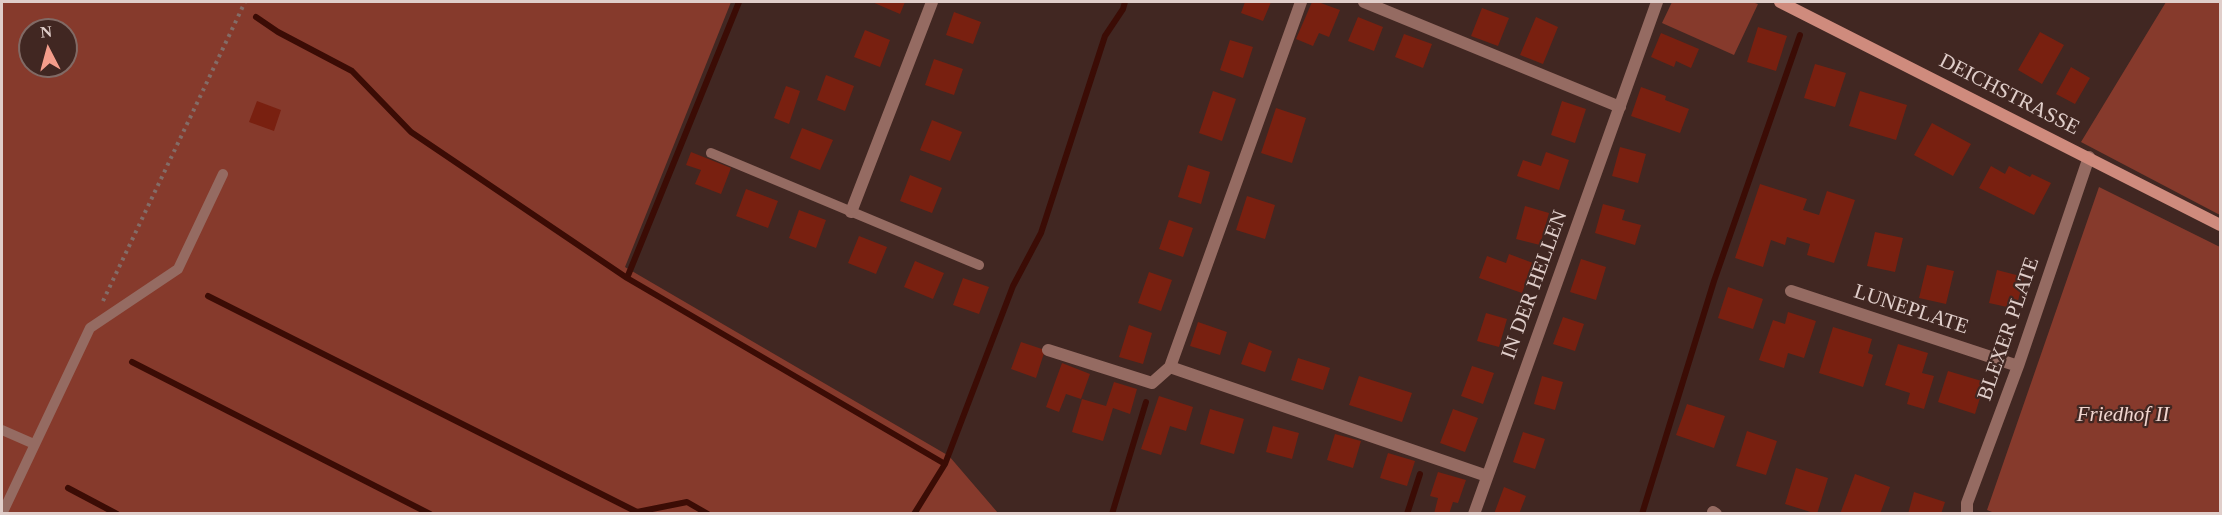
<!DOCTYPE html>
<style>
body{margin:0}
#map{position:relative;width:2222px;height:515px;overflow:hidden;background:#412722;font-family:Georgia,serif}
canvas{display:block}
.frame{position:absolute;inset:0;border:3px solid #e0ceca;pointer-events:none}
.north{position:absolute;left:18px;top:18px;width:60px;height:60px;box-sizing:border-box;background:#412722;border:2px solid #816a65;border-radius:50%;rotate:354deg;font-size:16px;font-weight:700;line-height:24px;text-align:center;color:#e0ceca}
.north::after{content:'';display:block;margin:auto;width:21px;height:27px;background:#f49d8b;clip-path:polygon(50% 0,100% 100%,50% 72%,0 100%)}
</style>
<div id="map">
<canvas width="2222" height="515"></canvas>
<div class="frame"></div>
<div class="north">N</div>
</div>
<script>
const ctx = document.querySelector('canvas').getContext('2d');
ctx.lineJoin = 'round';
function fill(path, color) { ctx.fillStyle = color; ctx.fill(path, 'evenodd'); }
function strokePath(path, color, width, dash) { ctx.strokeStyle = color; ctx.lineWidth = width; ctx.lineCap = dash ? 'butt' : 'round'; ctx.setLineDash(dash || []); ctx.stroke(path); }
function write(font, color, halo, rows, align = 'center') {
  ctx.font = font + ' Georgia,serif'; ctx.lineWidth = 4.5; ctx.setLineDash([]); ctx.textBaseline = 'middle'; ctx.strokeStyle = halo; ctx.fillStyle = color; for (const [text, x, y, turn = 0] of rows) {
    ctx.save(); ctx.translate(x, y); ctx.rotate((+turn || 0) * Math.PI / 180); ctx.textAlign = isNaN(turn) ? turn : align; if (halo) ctx.strokeText(text, 0, 0); ctx.fillText(text, 0, 0); ctx.restore();
  }
}
const green = new Path2D(`
 M 2,2 L 731,2 L 625,267 L 949,456 L 998,513 L 2,513 ZM 30,30 L 66,30 L 66,66 L 30,66 Z
 M 1672,2 L 1752,2 L 1758,4 L 1734,55 L 1662,23 Z
 M 2166,2 L 2220,2 L 2220,215 L 2081,142 Z
 M 2099,187 L 2220,247 L 2220,513 L 1997,514 L 1987,510 Z`);
const stream = new Path2D(`
 M 256,17 L 278,32 L 352,71 L 411,132 L 627,278 L 945,464
 M 627,278 L 739,2
 M 208,296 L 637,512 L 687,502 L 708,514
 M 132,362 L 430,514
 M 68,488 L 117,514
 M 914,514 L 945,464 L 1013,286 L 1041,233 L 1105,36 L 1123,9 L 1125,2
 M 1112,514 L 1146,402
 M 1407,514 L 1420,474
 M 1642,514 L 1714,281 L 1800,35`);
const building = new Path2D(`
 M 872,2 L 905,2 L 900,14 Z
 M 1245,2 L 1271,2 L 1263,21 L 1241,13 Z
 M 1312,2 L 1318,2 L 1340,10 L 1329,37 L 1319,33 L 1313,46 L 1296,39 Z
 M 1482,8 L 1509,18 L 1498,46 L 1471,36 Z
 M 954,12 L 981,22 L 973,44 L 946,35 Z
 M 1358,17 L 1383,27 L 1374,51 L 1348,41 Z
 M 1536,17 L 1558,27 L 1543,64 L 1520,55 Z
 M 1758,27 L 1787,36 L 1776,71 L 1747,62 Z
 M 865,30 L 890,40 L 880,67 L 854,57 Z
 M 2040,32 L 2064,45 L 2042,84 L 2018,70 Z
 M 1661,33 L 1699,49 L 1691,68 L 1676,61 L 1674,67 L 1651,57 Z
 M 1404,34 L 1432,44 L 1423,68 L 1395,57 Z
 M 1230,40 L 1253,47 L 1243,78 L 1220,70 Z
 M 934,59 L 963,69 L 954,95 L 925,85 Z
 M 1815,64 L 1846,73 L 1835,107 L 1804,98 Z
 M 2071,67 L 2090,78 L 2075,104 L 2056,94 Z
 M 826,75 L 854,86 L 845,111 L 817,100 Z
 M 786,86 L 800,91 L 789,124 L 774,118 Z
 M 1641,87 L 1666,96 L 1665,100 L 1689,109 L 1680,133 L 1631,116 Z
 M 1213,91 L 1236,99 L 1222,141 L 1199,133 Z
 M 1860,91 L 1907,105 L 1896,140 L 1849,126 Z
 M 257,101 L 281,110 L 274,131 L 249,122 Z
 M 1562,101 L 1586,109 L 1575,143 L 1551,135 Z
 M 1276,108 L 1306,118 L 1292,163 L 1261,153 Z
 M 932,120 L 962,132 L 950,161 L 920,150 Z
 M 1932,123 L 1971,144 L 1953,176 L 1914,155 Z
 M 802,128 L 833,140 L 820,170 L 790,158 Z
 M 1620,147 L 1646,154 L 1638,183 L 1612,176 Z
 M 691,152 L 731,168 L 721,194 L 695,184 L 701,170 L 686,165 Z
 M 1546,152 L 1569,160 L 1559,190 L 1517,176 L 1523,160 L 1541,166 Z
 M 1188,165 L 1210,172 L 1201,204 L 1178,197 Z
 M 1991,166 L 2005,174 L 2009,166 L 2030,177 L 2032,174 L 2051,183 L 2034,215 L 1979,188 Z
 M 910,175 L 942,188 L 932,213 L 900,201 Z
 M 1760,184 L 1807,199 L 1803,210 L 1819,215 L 1827,191 L 1855,200 L 1834,263 L 1807,255 L 1810,244 L 1787,237 L 1785,245 L 1771,240 L 1763,267 L 1735,258 Z
 M 746,189 L 778,201 L 768,228 L 736,216 Z
 M 1247,196 L 1275,205 L 1265,239 L 1236,230 Z
 M 1603,204 L 1625,210 L 1622,220 L 1641,225 L 1635,245 L 1595,233 Z
 M 1525,206 L 1549,213 L 1540,245 L 1516,239 Z
 M 799,210 L 826,220 L 816,248 L 789,238 Z
 M 1169,220 L 1193,228 L 1183,257 L 1159,249 Z
 M 1875,232 L 1903,238 L 1895,272 L 1867,266 Z
 M 859,236 L 887,247 L 876,274 L 848,263 Z
 M 1509,254 L 1533,263 L 1522,293 L 1479,278 L 1487,256 L 1506,263 Z
 M 1581,259 L 1606,267 L 1596,300 L 1570,292 Z
 M 915,261 L 944,273 L 933,299 L 904,287 Z
 M 1927,265 L 1954,271 L 1946,304 L 1919,298 Z
 M 1997,270 L 2024,277 L 2016,309 L 1989,303 Z
 M 1149,272 L 1172,280 L 1161,311 L 1138,303 Z
 M 963,278 L 989,287 L 979,314 L 953,305 Z
 M 1728,287 L 1763,299 L 1753,329 L 1718,318 Z
 M 1788,312 L 1816,321 L 1804,358 L 1788,353 L 1784,368 L 1759,360 L 1773,320 L 1785,324 Z
 M 1486,313 L 1507,319 L 1499,347 L 1477,341 Z
 M 1563,317 L 1584,324 L 1575,351 L 1553,344 Z
 M 1198,322 L 1227,332 L 1220,355 L 1190,346 Z
 M 1129,325 L 1152,333 L 1143,364 L 1119,357 Z
 M 1833,327 L 1872,339 L 1868,353 L 1873,355 L 1863,387 L 1819,373 Z
 M 1021,342 L 1045,350 L 1036,378 L 1011,369 Z
 M 1249,342 L 1272,351 L 1265,372 L 1241,364 Z
 M 1898,344 L 1928,353 L 1922,373 L 1934,376 L 1924,409 L 1907,404 L 1910,393 L 1885,385 Z
 M 1298,358 L 1330,368 L 1323,390 L 1291,380 Z
 M 1062,363 L 1090,374 L 1081,399 L 1066,394 L 1059,412 L 1046,407 Z
 M 1472,366 L 1494,373 L 1483,404 L 1461,396 Z
 M 1948,371 L 1985,382 L 1975,414 L 1938,402 Z
 M 1359,376 L 1412,393 L 1402,422 L 1349,405 Z
 M 1542,376 L 1563,382 L 1555,410 L 1534,404 Z
 M 1114,382 L 1137,389 L 1130,414 L 1113,408 L 1103,441 L 1072,432 L 1082,399 L 1106,406 Z
 M 1159,396 L 1193,407 L 1186,431 L 1170,426 L 1161,455 L 1141,449 Z
 M 1687,404 L 1725,416 L 1714,448 L 1676,435 Z
 M 1210,409 L 1244,419 L 1234,454 L 1200,444 Z
 M 1453,409 L 1478,418 L 1465,452 L 1440,443 Z
 M 1273,426 L 1299,433 L 1292,459 L 1266,452 Z
 M 1747,431 L 1777,441 L 1766,475 L 1736,466 Z
 M 1523,432 L 1545,439 L 1535,469 L 1513,462 Z
 M 1335,434 L 1361,441 L 1353,468 L 1327,460 Z
 M 1388,453 L 1415,461 L 1407,486 L 1380,478 Z
 M 1796,468 L 1828,478 L 1817,514 L 1785,504 Z
 M 1438,472 L 1466,480 L 1458,503 L 1453,502 L 1449,514 L 1434,514 L 1438,498 L 1430,496 Z
 M 1855,474 L 1890,487 L 1880,514 L 1840,514 Z
 M 1504,487 L 1526,496 L 1519,514 L 1494,514 Z
 M 1914,492 L 1945,502 L 1941,514 L 1908,514 Z`);
const path = new Path2D(`
 M 103,301 L 245,2`);
const lane = new Path2D(`
 M 711,153 L 979,265
 M 2,430 L 34,444
 M 2,514 L 90,328 L 178,269 L 223,174`);
const street = new Path2D(`
 M 1364,2 L 1620,107
 M 851,212 L 932,2
 M 1791,291 L 2018,366
 M 1048,350 L 1152,383 L 1170,367 L 1487,476
 M 1170,367 L 1301,2
 M 1713,512 L 1716,514
 M 1474,514 L 1657,2
 M 1967,514 L 1967,503 L 2018,366 L 2089,157`);
const secondary = new Path2D(`
 M 1780,2 L 2220,225`);
const streetNames = [
 ["DEICHSTRASSE",2009,95,27],
 ["IN DER HELLEN",1535,285,-70],
 ["LUNEPLATE",1911,310,18],
 ["BLEXER PLATE",2009,329,-71]
];
const parkNames = [
 ["Friedhof II",2123,415]
];
fill(green, '#863a2c');
strokePath(stream, '#3b0c05', 6);
fill(building, '#792010');
strokePath(path, '#836c67', 4, [3, 4.5]);
strokePath(lane, '#956b62', 10);
strokePath(street, '#956b62', 12);
strokePath(secondary, '#cf8b7d', 12);
write('21px', '#e0ceca', '#412722', streetNames);
write('italic 21px', '#f0d5cf', '#412722', parkNames);
</script>
